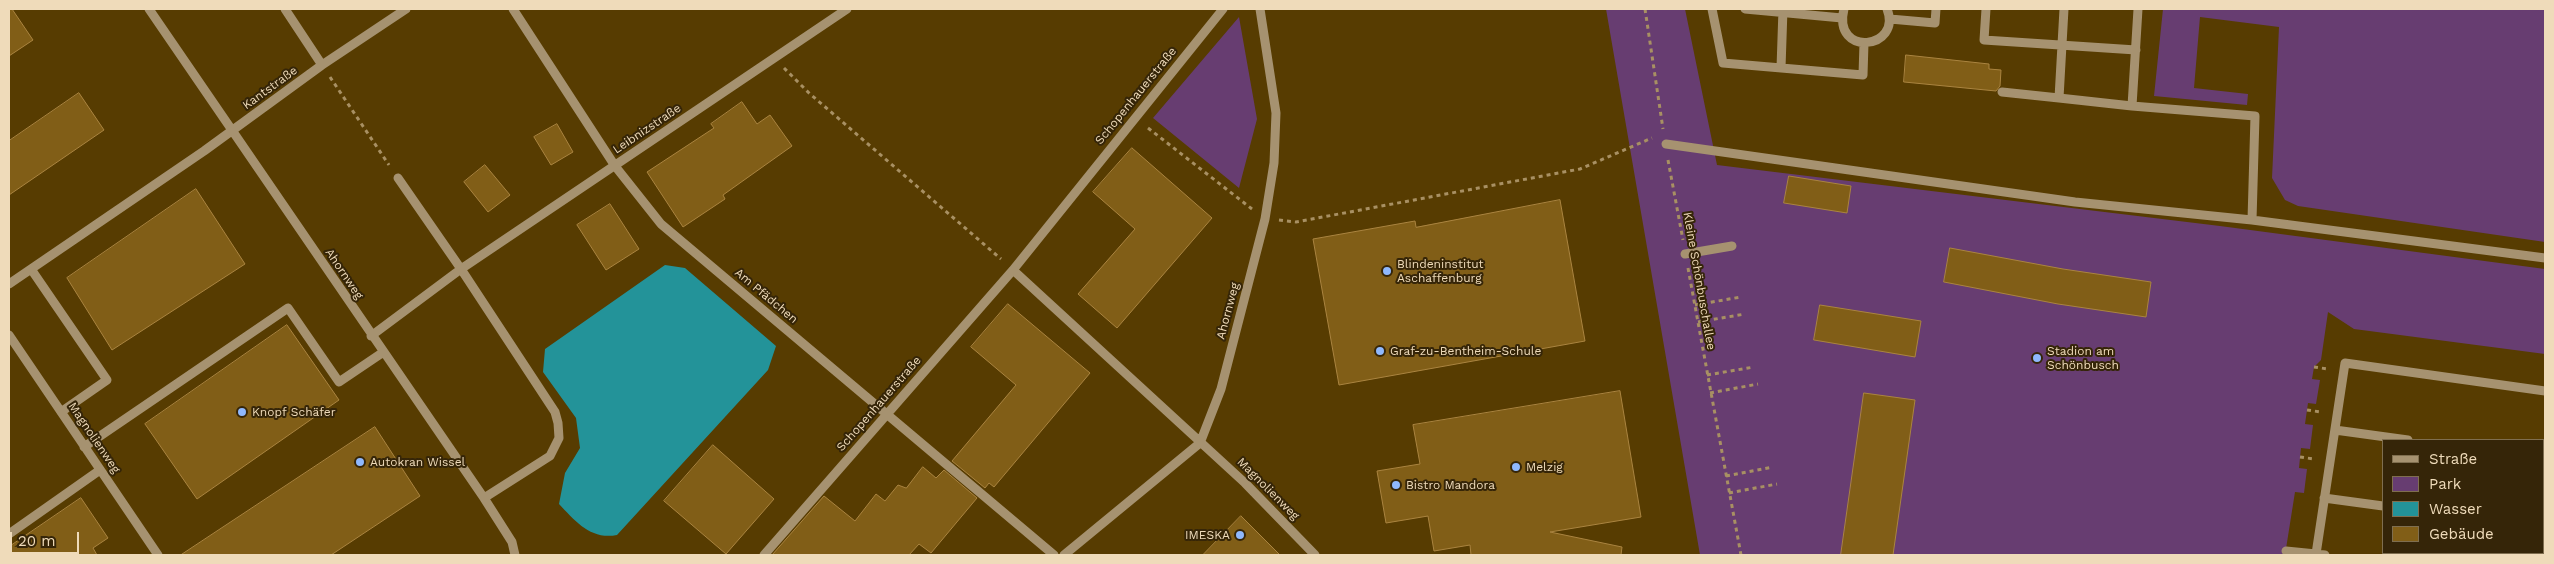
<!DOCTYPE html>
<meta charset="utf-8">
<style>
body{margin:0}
#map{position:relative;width:2554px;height:564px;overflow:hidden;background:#573c01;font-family:"Work Sans",sans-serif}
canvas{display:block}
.frame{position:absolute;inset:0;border:10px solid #efdbba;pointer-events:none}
.legend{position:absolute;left:2382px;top:439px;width:162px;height:115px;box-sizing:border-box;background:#352508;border:1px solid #7f6e4f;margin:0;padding:6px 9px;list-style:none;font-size:15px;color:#efdbba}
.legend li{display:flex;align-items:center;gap:10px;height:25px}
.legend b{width:25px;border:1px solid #7f6e4f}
.scale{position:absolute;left:10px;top:532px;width:69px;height:22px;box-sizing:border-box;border:2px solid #efdbba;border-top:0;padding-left:6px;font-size:15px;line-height:18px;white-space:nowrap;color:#efdbba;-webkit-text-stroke:4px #352508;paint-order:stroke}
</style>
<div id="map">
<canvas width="2554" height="564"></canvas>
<div class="frame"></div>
<ul class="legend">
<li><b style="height:6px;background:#a69270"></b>Straße</li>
<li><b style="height:14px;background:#673d71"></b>Park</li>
<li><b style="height:14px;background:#239399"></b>Wasser</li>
<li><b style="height:14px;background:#815e17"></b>Gebäude</li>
</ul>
<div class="scale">20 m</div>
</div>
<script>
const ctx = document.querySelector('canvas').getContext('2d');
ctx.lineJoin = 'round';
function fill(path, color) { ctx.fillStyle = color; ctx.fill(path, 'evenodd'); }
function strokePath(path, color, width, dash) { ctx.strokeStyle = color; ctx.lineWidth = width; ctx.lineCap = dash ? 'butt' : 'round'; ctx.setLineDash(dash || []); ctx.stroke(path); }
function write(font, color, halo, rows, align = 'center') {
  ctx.font = font + ' "Work Sans",sans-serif'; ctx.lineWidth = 4; ctx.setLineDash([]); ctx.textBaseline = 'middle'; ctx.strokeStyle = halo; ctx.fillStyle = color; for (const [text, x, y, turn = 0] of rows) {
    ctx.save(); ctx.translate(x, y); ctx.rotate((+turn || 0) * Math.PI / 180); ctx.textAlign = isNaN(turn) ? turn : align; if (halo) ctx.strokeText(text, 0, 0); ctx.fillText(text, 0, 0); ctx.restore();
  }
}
const green = new Path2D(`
 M 1606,9 L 1685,9 L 1717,165 L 2220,226 L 2545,269 L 2545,354 L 2354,329 L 2328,312 L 2321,360 L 2314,367 L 2312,379 L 2320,380 L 2316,404 L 2308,403 L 2305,424 L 2313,425 L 2310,449 L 2301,448 L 2299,468 L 2307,469 L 2304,493 L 2295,492 L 2285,555 L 1700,555 Z
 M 2163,9 L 2545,9 L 2545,242 L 2298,206 L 2285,200 L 2272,178 L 2279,27 L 2200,17 L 2194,88 L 2248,94 L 2247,105 L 2154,96 Z
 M 1239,17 L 1257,119 L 1239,188 L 1153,118 Z`);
const water = new Path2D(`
 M 665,265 L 685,268 L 776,346 L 768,370 L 617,535 C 591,540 576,522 559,504 L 565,473 L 580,448 L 576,418 L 543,372 L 545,349 Z`);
const building = new Path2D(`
 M 9,9 L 12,9 L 33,40 L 9,56 Z
 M 1906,55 L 1989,64 L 1989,69 L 2001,70 L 2000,86 L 1996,91 L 1904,82 Z
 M 79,93 L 104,130 L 9,195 L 9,141 Z
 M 742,102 L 757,124 L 770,115 L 792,146 L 723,195 L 725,199 L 683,227 L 647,172 L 714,128 L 711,124 Z
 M 557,124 L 573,152 L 551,165 L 534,137 Z
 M 1132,148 L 1212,218 L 1117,328 L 1078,294 L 1135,229 L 1093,192 Z
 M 485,165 L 510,195 L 488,212 L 464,182 Z
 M 1789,176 L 1851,186 L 1847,213 L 1784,203 Z
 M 196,189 L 245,264 L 112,350 L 67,278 Z
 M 1560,200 L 1585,341 L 1339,385 L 1313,239 L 1415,221 L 1416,227 Z
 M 610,204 L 639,249 L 606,270 L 577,225 Z
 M 1950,248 L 2063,269 L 2151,282 L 2146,317 L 2058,304 L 1944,282 Z
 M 1008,304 L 1090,373 L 994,487 L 989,483 L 985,488 L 952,461 L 1016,385 L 971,347 Z
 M 1820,305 L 1921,321 L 1915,357 L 1814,340 Z
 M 287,325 L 339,400 L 197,499 L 145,424 Z
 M 1620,391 L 1641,517 L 1550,532 L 1622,547 L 1621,555 L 1471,555 L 1470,545 L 1434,551 L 1428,516 L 1386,523 L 1377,471 L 1420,464 L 1413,425 Z
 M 1864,393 L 1915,400 L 1893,555 L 1841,555 Z
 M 375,427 L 420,496 L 331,555 L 181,555 Z
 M 713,445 L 774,499 L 726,554 L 664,501 Z
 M 923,467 L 936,478 L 944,470 L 977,498 L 931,553 L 919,544 L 909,555 L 772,555 L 824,496 L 855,521 L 876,494 L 885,501 L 898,485 L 906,488 Z
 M 81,498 L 108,538 L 93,548 L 97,555 L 9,555 L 9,547 Z
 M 1241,516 L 1280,555 L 1203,555 Z`);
const path = new Path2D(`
 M 1645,9 L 1663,129
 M 784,68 L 809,93 L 1001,259
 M 330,77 L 389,165
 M 1148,128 L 1252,209
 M 1668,160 L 1683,240
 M 1279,220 L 1296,222 L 1580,169 L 1652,138
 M 1688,268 L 1741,555
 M 1695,305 L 1741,297
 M 1698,322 L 1745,314
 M 2314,367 L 2328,369
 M 1707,375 L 1754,367
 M 1710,393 L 1758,384
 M 2307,410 L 2321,412
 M 2300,457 L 2314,459
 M 1726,476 L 1773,467
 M 1729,493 L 1777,484`);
const minor = new Path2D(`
 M 149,9 L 484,498 L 512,542 L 515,555
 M 285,9 L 322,65
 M 513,9 L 615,166 L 661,224 L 1054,555
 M 1712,9 L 1723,63 L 1863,75 L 1864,43
 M 1745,9 L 1842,18
 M 1844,9 C 1832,58 1903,49 1887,9
 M 1986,9 L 1984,40 L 2136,50
 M 2064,9 L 2059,98 L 2132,106 L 2138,9
 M 1890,19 L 1935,23 L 1936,9
 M 1781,68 L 1783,9
 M 2002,92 L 2059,98
 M 2132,106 L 2255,116 L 2252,220 L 2545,258
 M 1666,144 L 2075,202 L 2252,220
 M 398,178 L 461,269 L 555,412 L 558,423 L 559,438 L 550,456 L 484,498
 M 1685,254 L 1732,246
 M 31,269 L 107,380 L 61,412
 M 1013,270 L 1245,483 L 1315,555
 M 9,284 L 204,151 L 322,65 L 406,9
 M 9,335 L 158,555
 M 371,336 L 461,269 L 847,9
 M 2335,430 L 2408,440
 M 84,447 L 288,308 L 339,382 L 382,353
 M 2543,459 L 2545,459
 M 2324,498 L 2383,506
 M 2543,529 L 2545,529
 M 9,534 L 100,470
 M 2286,551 L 2316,554
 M 764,555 L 1013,270 L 1223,9
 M 1064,555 L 1200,443 L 1221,389 L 1265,219 L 1274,163 L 1276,113 L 1260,9
 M 2325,555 L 2316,554 L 2345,363 L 2545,391`);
const markers = [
 [1387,271,5,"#8fb8fd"],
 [1380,351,5,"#8fb8fd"],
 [2037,358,5,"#8fb8fd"],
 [242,412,5,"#8fb8fd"],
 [360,462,5,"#8fb8fd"],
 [1516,467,5,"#8fb8fd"],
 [1396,485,5,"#8fb8fd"],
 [1240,535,5,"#8fb8fd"]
];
const streetNames = [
 ["Kantstraße",270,88,-36],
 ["Schopenhauerstraße",1136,96,-51],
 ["Leibnizstraße",647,129,-34],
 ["Ahornweg",344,274,56],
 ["Kleine Schönbuschallee",1699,281,80],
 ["Am Pfädchen",766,296,40],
 ["Ahornweg",1228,311,-75],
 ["Schopenhauerstraße",879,404,-49],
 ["Magnolienweg",94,438,56],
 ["Magnolienweg",1268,489,45]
];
const poiNames = [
 ["Blindeninstitut",1397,264],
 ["Aschaffenburg",1397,278],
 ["Graf-zu-Bentheim-Schule",1390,351],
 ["Stadion am",2047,351],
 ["Schönbusch",2047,365],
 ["Knopf Schäfer",252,412],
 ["Autokran Wissel",370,462],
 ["Melzig",1526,467],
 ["Bistro Mandora",1406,485],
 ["IMESKA",1230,535,"right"]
];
fill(green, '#673d71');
fill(water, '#239399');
fill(building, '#815e17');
strokePath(building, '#aa8440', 1);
strokePath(path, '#a89063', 3, [4, 4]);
strokePath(minor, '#a69270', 9);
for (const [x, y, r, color] of markers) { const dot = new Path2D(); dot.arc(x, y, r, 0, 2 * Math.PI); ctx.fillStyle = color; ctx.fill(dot); strokePath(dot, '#352508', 2); }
write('12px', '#efdbba', '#352508', streetNames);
write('12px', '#efdbba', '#352508', poiNames, 'left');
</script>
